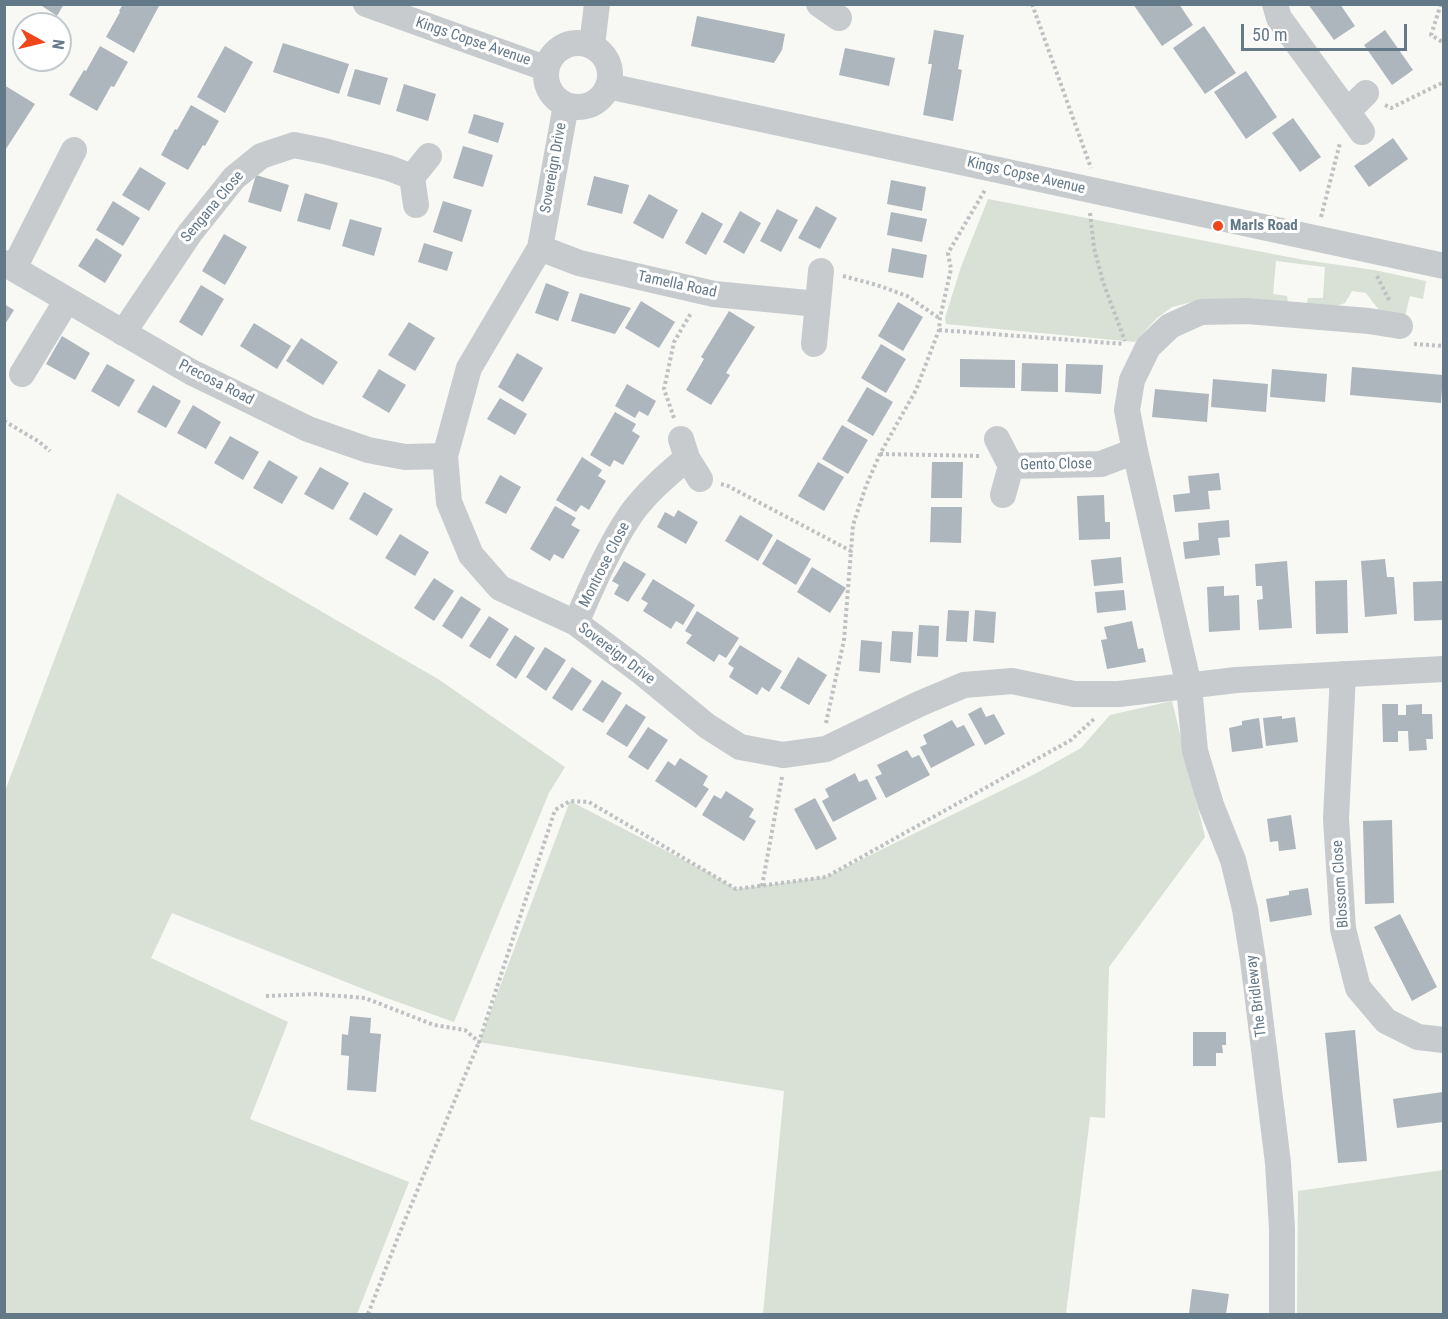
<!DOCTYPE html>
<style>
body{margin:0}
#map{position:relative;width:1448px;height:1319px;overflow:hidden;background:#f8f8f4;font-family:"Roboto Condensed",sans-serif}
canvas{display:block}
.frame{position:absolute;inset:0;border:6px solid #647988;pointer-events:none}
.north{position:absolute;left:12px;top:12px;width:60px;height:60px;box-sizing:border-box;background:#fff;border:2px solid #c1c9cf;border-radius:50%;rotate:98deg;font-size:16px;font-weight:700;line-height:24px;text-align:center;color:#647988}
.north::after{content:'';display:block;margin:auto;width:21px;height:27px;background:#f1461c;clip-path:polygon(50% 0,100% 100%,50% 72%,0 100%)}
.scale{position:absolute;left:1241px;top:24px;width:166px;height:27px;box-sizing:border-box;border:3px solid #647988;border-top:0;padding-left:8px;font-size:18px;line-height:21px;white-space:nowrap;color:#647988;-webkit-text-stroke:4px #fff;paint-order:stroke}
</style>
<div id="map">
<canvas width="1448" height="1319"></canvas>
<div class="frame"></div>
<div class="north">N</div>
<div class="scale">50 m</div>
</div>
<script>
const ctx = document.querySelector('canvas').getContext('2d');
ctx.lineJoin = 'round';
function fill(path, color) { ctx.fillStyle = color; ctx.fill(path, 'evenodd'); }
function strokePath(path, color, width, dash) { ctx.strokeStyle = color; ctx.lineWidth = width; ctx.lineCap = dash ? 'butt' : 'round'; ctx.setLineDash(dash || []); ctx.stroke(path); }
function write(font, color, halo, rows, align = 'center') {
  ctx.font = font + ' "Roboto Condensed",sans-serif'; ctx.lineWidth = 6; ctx.setLineDash([]); ctx.textBaseline = 'middle'; ctx.strokeStyle = halo; ctx.fillStyle = color; for (const [text, x, y, turn = 0] of rows) {
    ctx.save(); ctx.translate(x, y); ctx.rotate((+turn || 0) * Math.PI / 180); ctx.textAlign = isNaN(turn) ? turn : align; if (halo) ctx.strokeText(text, 0, 0); ctx.fillText(text, 0, 0); ctx.restore();
  }
}
const green = new Path2D(`
 M 988,199 L 1304,260 L 1374,270 L 1426,281 L 1423,299 L 1410,296 L 1405,316 L 1382,314 L 1366,293 L 1352,291 L 1345,303 L 1328,309 L 1307,303 L 1308,298 L 1323,298 L 1325,267 L 1276,261 L 1273,294 L 1287,296 L 1288,302 L 1200,300 L 1172,307 L 1157,318 L 1135,342 L 946,324 L 945,318 L 961,267 Z
 M 117,493 L 438,679 L 565,767 L 549,793 L 454,1022 L 381,996 L 172,913 L 151,958 L 288,1022 L 250,1119 L 409,1182 L 357,1314 L 5,1314 L 5,791 Z
 M 1172,701 L 1205,837 L 1109,967 L 1105,1118 L 1090,1117 L 1066,1314 L 763,1314 L 784,1091 L 479,1042 L 570,801 L 707,872 L 736,889 L 826,877 L 1035,774 L 1081,748 L 1110,715 Z
 M 1443,1170 L 1443,1314 L 1297,1314 L 1298,1191 Z`);
const building = new Path2D(`
 M 39,4 L 64,4 L 57,16 Z
 M 123,4 L 160,4 L 134,53 L 106,37 L 120,12 L 119,11 Z
 M 1133,4 L 1179,4 L 1193,25 L 1162,46 Z
 M 1308,4 L 1340,4 L 1355,26 L 1334,40 Z
 M 697,16 L 785,34 L 782,50 L 774,63 L 691,46 Z
 M 1204,26 L 1236,73 L 1205,94 L 1173,48 Z
 M 934,30 L 964,35 L 958,69 L 962,70 L 953,121 L 923,115 L 932,64 L 928,64 Z
 M 1385,30 L 1413,70 L 1392,85 L 1364,45 Z
 M 283,43 L 349,64 L 339,94 L 273,72 Z
 M 100,46 L 128,62 L 114,87 L 111,86 L 97,111 L 69,95 L 84,70 L 86,71 Z
 M 225,46 L 253,62 L 225,113 L 197,97 Z
 M 845,48 L 895,58 L 889,86 L 839,75 Z
 M 355,69 L 388,78 L 380,105 L 347,96 Z
 M 1246,71 L 1277,117 L 1246,139 L 1214,92 Z
 M 404,84 L 436,94 L 428,121 L 396,111 Z
 M 4,85 L 35,104 L 4,152 Z
 M 191,105 L 219,121 L 205,146 L 203,145 L 188,170 L 161,155 L 175,129 L 177,130 Z
 M 474,114 L 504,123 L 498,143 L 468,133 Z
 M 1293,118 L 1321,157 L 1300,172 L 1272,133 Z
 M 1393,138 L 1408,159 L 1369,187 L 1354,166 Z
 M 463,146 L 493,155 L 483,187 L 453,178 Z
 M 140,167 L 166,183 L 149,211 L 122,195 Z
 M 256,175 L 289,185 L 281,212 L 248,202 Z
 M 594,176 L 629,185 L 622,214 L 587,205 Z
 M 891,180 L 926,187 L 922,211 L 887,204 Z
 M 305,193 L 338,203 L 330,230 L 297,221 Z
 M 649,194 L 678,210 L 663,239 L 633,223 Z
 M 113,201 L 140,218 L 123,246 L 96,230 Z
 M 443,201 L 472,210 L 462,242 L 433,232 Z
 M 816,206 L 837,218 L 820,249 L 798,238 Z
 M 777,209 L 798,220 L 781,252 L 760,241 Z
 M 740,211 L 761,223 L 744,254 L 723,242 Z
 M 702,212 L 723,224 L 706,255 L 685,243 Z
 M 891,212 L 927,219 L 922,242 L 887,235 Z
 M 350,219 L 382,228 L 374,256 L 342,246 Z
 M 224,234 L 247,247 L 225,285 L 202,271 Z
 M 96,238 L 122,255 L 105,283 L 78,266 Z
 M 424,243 L 453,252 L 447,271 L 418,262 Z
 M 892,248 L 927,255 L 923,278 L 888,272 Z
 M 546,283 L 569,292 L 558,321 L 535,313 Z
 M 201,285 L 224,299 L 202,336 L 179,322 Z
 M 580,293 L 631,308 L 615,334 L 571,321 Z
 M 641,301 L 675,322 L 659,348 L 625,328 Z
 M 898,302 L 923,317 L 903,351 L 878,336 Z
 M 4,304 L 14,310 L 4,326 Z
 M 729,311 L 755,327 L 726,373 L 730,375 L 711,405 L 686,390 L 704,359 L 701,357 Z
 M 409,322 L 435,338 L 415,371 L 388,355 Z
 M 254,323 L 291,346 L 277,369 L 240,346 Z
 M 62,336 L 90,353 L 75,380 L 46,364 Z
 M 301,338 L 338,362 L 323,385 L 286,361 Z
 M 881,344 L 906,359 L 886,393 L 861,378 Z
 M 517,353 L 543,368 L 523,402 L 498,387 Z
 M 960,359 L 1015,360 L 1015,388 L 960,387 Z
 M 1022,363 L 1058,364 L 1058,392 L 1021,391 Z
 M 107,364 L 135,380 L 119,407 L 91,391 Z
 M 1066,364 L 1103,365 L 1101,394 L 1065,392 Z
 M 1352,367 L 1443,375 L 1441,403 L 1350,395 Z
 M 379,369 L 406,385 L 389,413 L 362,397 Z
 M 1272,369 L 1327,374 L 1325,402 L 1270,397 Z
 M 1213,379 L 1268,384 L 1266,412 L 1211,407 Z
 M 627,384 L 656,401 L 648,416 L 639,411 L 635,418 L 615,406 Z
 M 153,385 L 181,401 L 166,428 L 137,412 Z
 M 867,387 L 893,402 L 873,436 L 847,421 Z
 M 1155,389 L 1209,394 L 1207,422 L 1152,417 Z
 M 500,398 L 527,414 L 515,435 L 487,419 Z
 M 193,405 L 221,422 L 206,449 L 177,433 Z
 M 615,412 L 636,424 L 632,431 L 640,436 L 623,465 L 614,460 L 610,467 L 590,455 Z
 M 842,425 L 868,440 L 848,474 L 822,459 Z
 M 230,436 L 259,452 L 243,480 L 214,463 Z
 M 582,457 L 602,470 L 598,476 L 606,481 L 589,510 L 581,505 L 576,512 L 556,500 Z
 M 269,460 L 298,477 L 282,504 L 253,488 Z
 M 818,462 L 844,477 L 824,511 L 798,496 Z
 M 932,462 L 963,462 L 962,498 L 931,498 Z
 M 320,467 L 349,483 L 333,510 L 304,494 Z
 M 1219,473 L 1221,490 L 1208,491 L 1210,509 L 1175,512 L 1173,495 L 1190,493 L 1188,476 Z
 M 500,475 L 521,487 L 506,514 L 485,503 Z
 M 364,492 L 393,509 L 377,536 L 349,519 Z
 M 1104,495 L 1105,522 L 1110,522 L 1110,539 L 1079,540 L 1077,496 Z
 M 555,506 L 576,518 L 571,525 L 580,530 L 563,559 L 554,554 L 550,561 L 530,549 Z
 M 931,507 L 962,507 L 961,543 L 930,542 Z
 M 678,510 L 698,522 L 686,544 L 657,527 L 665,512 L 674,517 Z
 M 740,515 L 773,535 L 758,561 L 725,541 Z
 M 1229,520 L 1230,537 L 1218,538 L 1220,555 L 1185,559 L 1183,542 L 1199,540 L 1198,523 Z
 M 400,534 L 429,552 L 415,576 L 385,558 Z
 M 777,539 L 811,559 L 796,585 L 762,564 Z
 M 1121,557 L 1123,583 L 1094,586 L 1091,560 Z
 M 1385,559 L 1387,577 L 1394,577 L 1397,614 L 1365,617 L 1361,561 Z
 M 624,561 L 646,574 L 628,602 L 614,594 L 619,585 L 612,581 Z
 M 1287,561 L 1292,628 L 1259,630 L 1257,600 L 1263,599 L 1262,586 L 1256,586 L 1255,564 Z
 M 812,567 L 846,588 L 830,613 L 797,592 Z
 M 434,578 L 454,591 L 434,621 L 414,608 Z
 M 653,579 L 695,605 L 683,625 L 676,621 L 671,629 L 643,611 L 648,603 L 641,599 Z
 M 1347,580 L 1348,633 L 1316,634 L 1315,581 Z
 M 1443,581 L 1443,620 L 1414,621 L 1413,582 Z
 M 1224,586 L 1224,596 L 1239,595 L 1240,630 L 1209,632 L 1207,587 Z
 M 1124,590 L 1126,610 L 1097,613 L 1095,592 Z
 M 461,596 L 481,609 L 462,639 L 442,626 Z
 M 948,610 L 969,611 L 967,642 L 946,641 Z
 M 975,610 L 996,612 L 994,643 L 973,641 Z
 M 697,611 L 739,638 L 726,658 L 719,654 L 714,662 L 686,643 L 692,635 L 685,631 Z
 M 489,616 L 509,629 L 490,659 L 469,646 Z
 M 1132,621 L 1138,649 L 1143,648 L 1146,662 L 1107,669 L 1101,640 L 1107,639 L 1104,627 Z
 M 919,625 L 939,626 L 938,657 L 917,656 Z
 M 892,631 L 913,632 L 911,663 L 890,661 Z
 M 515,635 L 535,648 L 516,679 L 496,665 Z
 M 861,640 L 882,642 L 880,673 L 859,671 Z
 M 740,645 L 782,671 L 769,692 L 762,687 L 757,695 L 729,677 L 734,668 L 728,664 Z
 M 545,647 L 566,660 L 546,691 L 526,677 Z
 M 798,657 L 827,675 L 809,705 L 780,688 Z
 M 572,667 L 592,681 L 572,711 L 552,698 Z
 M 602,680 L 622,693 L 603,723 L 582,710 Z
 M 626,704 L 646,717 L 627,747 L 606,734 Z
 M 1382,704 L 1398,704 L 1398,715 L 1406,715 L 1406,705 L 1422,704 L 1422,714 L 1432,714 L 1433,739 L 1426,739 L 1427,750 L 1409,751 L 1408,731 L 1398,731 L 1398,742 L 1383,742 Z
 M 981,707 L 986,717 L 994,714 L 1005,734 L 985,745 L 968,714 Z
 M 1282,716 L 1282,719 L 1295,717 L 1298,742 L 1266,746 L 1263,718 Z
 M 1259,718 L 1263,748 L 1232,752 L 1229,728 L 1242,725 L 1242,721 Z
 M 952,720 L 957,728 L 964,725 L 975,745 L 931,768 L 920,747 L 927,744 L 923,735 Z
 M 648,727 L 668,740 L 648,770 L 628,757 Z
 M 907,750 L 912,758 L 919,755 L 930,775 L 886,798 L 875,777 L 882,774 L 877,765 Z
 M 680,758 L 708,776 L 703,785 L 709,789 L 696,808 L 655,781 L 668,761 L 675,766 Z
 M 855,773 L 859,782 L 867,779 L 877,799 L 833,822 L 822,801 L 829,797 L 825,789 Z
 M 726,791 L 754,809 L 749,817 L 756,821 L 744,841 L 702,815 L 714,795 L 721,799 Z
 M 815,798 L 837,839 L 816,850 L 794,809 Z
 M 1291,815 L 1296,849 L 1279,851 L 1278,841 L 1270,842 L 1267,819 Z
 M 1392,820 L 1394,903 L 1365,904 L 1363,821 Z
 M 1308,888 L 1312,915 L 1270,922 L 1266,899 L 1289,895 L 1289,891 Z
 M 1400,914 L 1437,987 L 1412,1001 L 1374,927 Z
 M 350,1016 L 371,1018 L 370,1033 L 381,1034 L 376,1092 L 347,1090 L 349,1056 L 341,1055 L 342,1034 L 348,1035 Z
 M 1355,1030 L 1367,1161 L 1338,1163 L 1325,1033 Z
 M 1193,1032 L 1226,1032 L 1226,1045 L 1222,1045 L 1223,1053 L 1216,1053 L 1216,1066 L 1193,1066 Z
 M 1443,1092 L 1443,1122 L 1397,1128 L 1393,1099 Z
 M 1192,1289 L 1229,1294 L 1226,1314 L 1189,1314 Z`);
const path = new Path2D(`
 M 1032,4 L 1091,168
 M 1441,4 L 1431,35 L 1444,43
 M 1385,105 L 1391,108 L 1444,82
 M 1090,213 L 1094,248 L 1103,282 L 1125,341
 M 1321,217 L 1340,143
 M 843,276 L 877,285 L 907,296 L 939,318
 M 1377,276 L 1390,302
 M 939,330 L 1124,344
 M 1414,344 L 1444,346
 M 674,418 L 664,389 L 674,342 L 691,313
 M 4,421 L 38,441 L 50,451
 M 880,454 L 981,456
 M 721,484 L 728,486 L 851,551 L 853,525 L 866,486 L 880,454 L 916,390 L 939,330 L 940,318 L 951,269 L 948,253 L 985,190
 M 826,723 L 844,640 L 851,551
 M 762,886 L 782,777
 M 266,996 L 314,994 L 365,998 L 434,1025 L 465,1030 L 479,1042 L 555,810 L 570,801 L 589,802 L 736,889 L 826,877 L 1071,740 L 1095,718
 M 368,1314 L 400,1232 L 479,1042`);
const minor = new Path2D(`
 M 366,4 L 545,68
 M 819,4 L 839,18
 M 1275,4 L 1279,18 L 1362,132
 M546 75a32 32 0 1 1 64 0a32 32 0 1 1-64 0Z
 M 592,45 L 597,4
 M 608,86 L 1444,266
 M 566,105 L 540,248 L 469,368 L 445,456 L 449,502 L 471,555 L 500,588 L 576,623 L 640,671 L 707,726 L 740,747 L 783,755 L 826,749 L 919,704 L 964,685 L 1012,681 L 1074,694 L 1119,694 L 1236,680 L 1444,669
 M 1348,111 L 1366,93
 M 412,177 L 429,156
 M 540,248 L 579,263 L 714,294 L 818,304
 M 4,263 L 191,372 L 308,429 L 368,450 L 405,457 L 445,456
 M 14,268 L 74,150
 M 123,333 L 190,233 L 234,178 L 261,156 L 294,145 L 324,151 L 389,168 L 412,177 L 416,205
 M 814,344 L 821,271
 M 22,374 L 67,300
 M 681,439 L 687,458 L 700,479
 M 997,439 L 1011,466 L 1003,495
 M 1011,466 L 1101,464 L 1135,451
 M 576,623 C 592,586 608,548 631,514 C 646,493 667,475 687,458
 M 1343,674 L 1336,819 L 1343,929 L 1358,988 L 1386,1021 L 1418,1037 L 1444,1040
 M 1282,1314 L 1282,1229 L 1278,1163 L 1253,960 L 1245,909 L 1233,860 L 1211,805 L 1195,751 L 1189,686 L 1135,451 L 1127,410 L 1132,380 L 1148,347 L 1170,326 L 1201,312 L 1247,311 L 1369,321 L 1400,326`);
const markers = [
 [1218,226,6,"#f1461c"]
];
const streetNames = [
 ["Kings Copse Avenue",473,42,19],
 ["Sovereign Drive",554,168,-80],
 ["Kings Copse Avenue",1026,176,13],
 ["Sengana Close",213,207,-50],
 ["Tamella Road",677,285,12],
 ["Precosa Road",216,383,27],
 ["Gento Close",1056,465,-1],
 ["Montrose Close",605,565,-63],
 ["Sovereign Drive",616,654,37],
 ["Blossom Close",1341,884,-94],
 ["The Bridleway",1257,996,-97]
];
const poiNames = [
 ["Marls Road",1230,226]
];
fill(green, '#d9e0d5');
fill(building, '#adb6bc');
strokePath(path, '#bec1c3', 4, [3, 3]);
strokePath(minor, '#c7cbce', 26);
for (const [x, y, r, color] of markers) { const dot = new Path2D(); dot.arc(x, y, r, 0, 2 * Math.PI); ctx.fillStyle = color; ctx.fill(dot); strokePath(dot, '#fff', 2); }
write('15px', '#647988', '#fff', streetNames);
write('bold 15px', '#647988', '#fff', poiNames, 'left');
</script>
